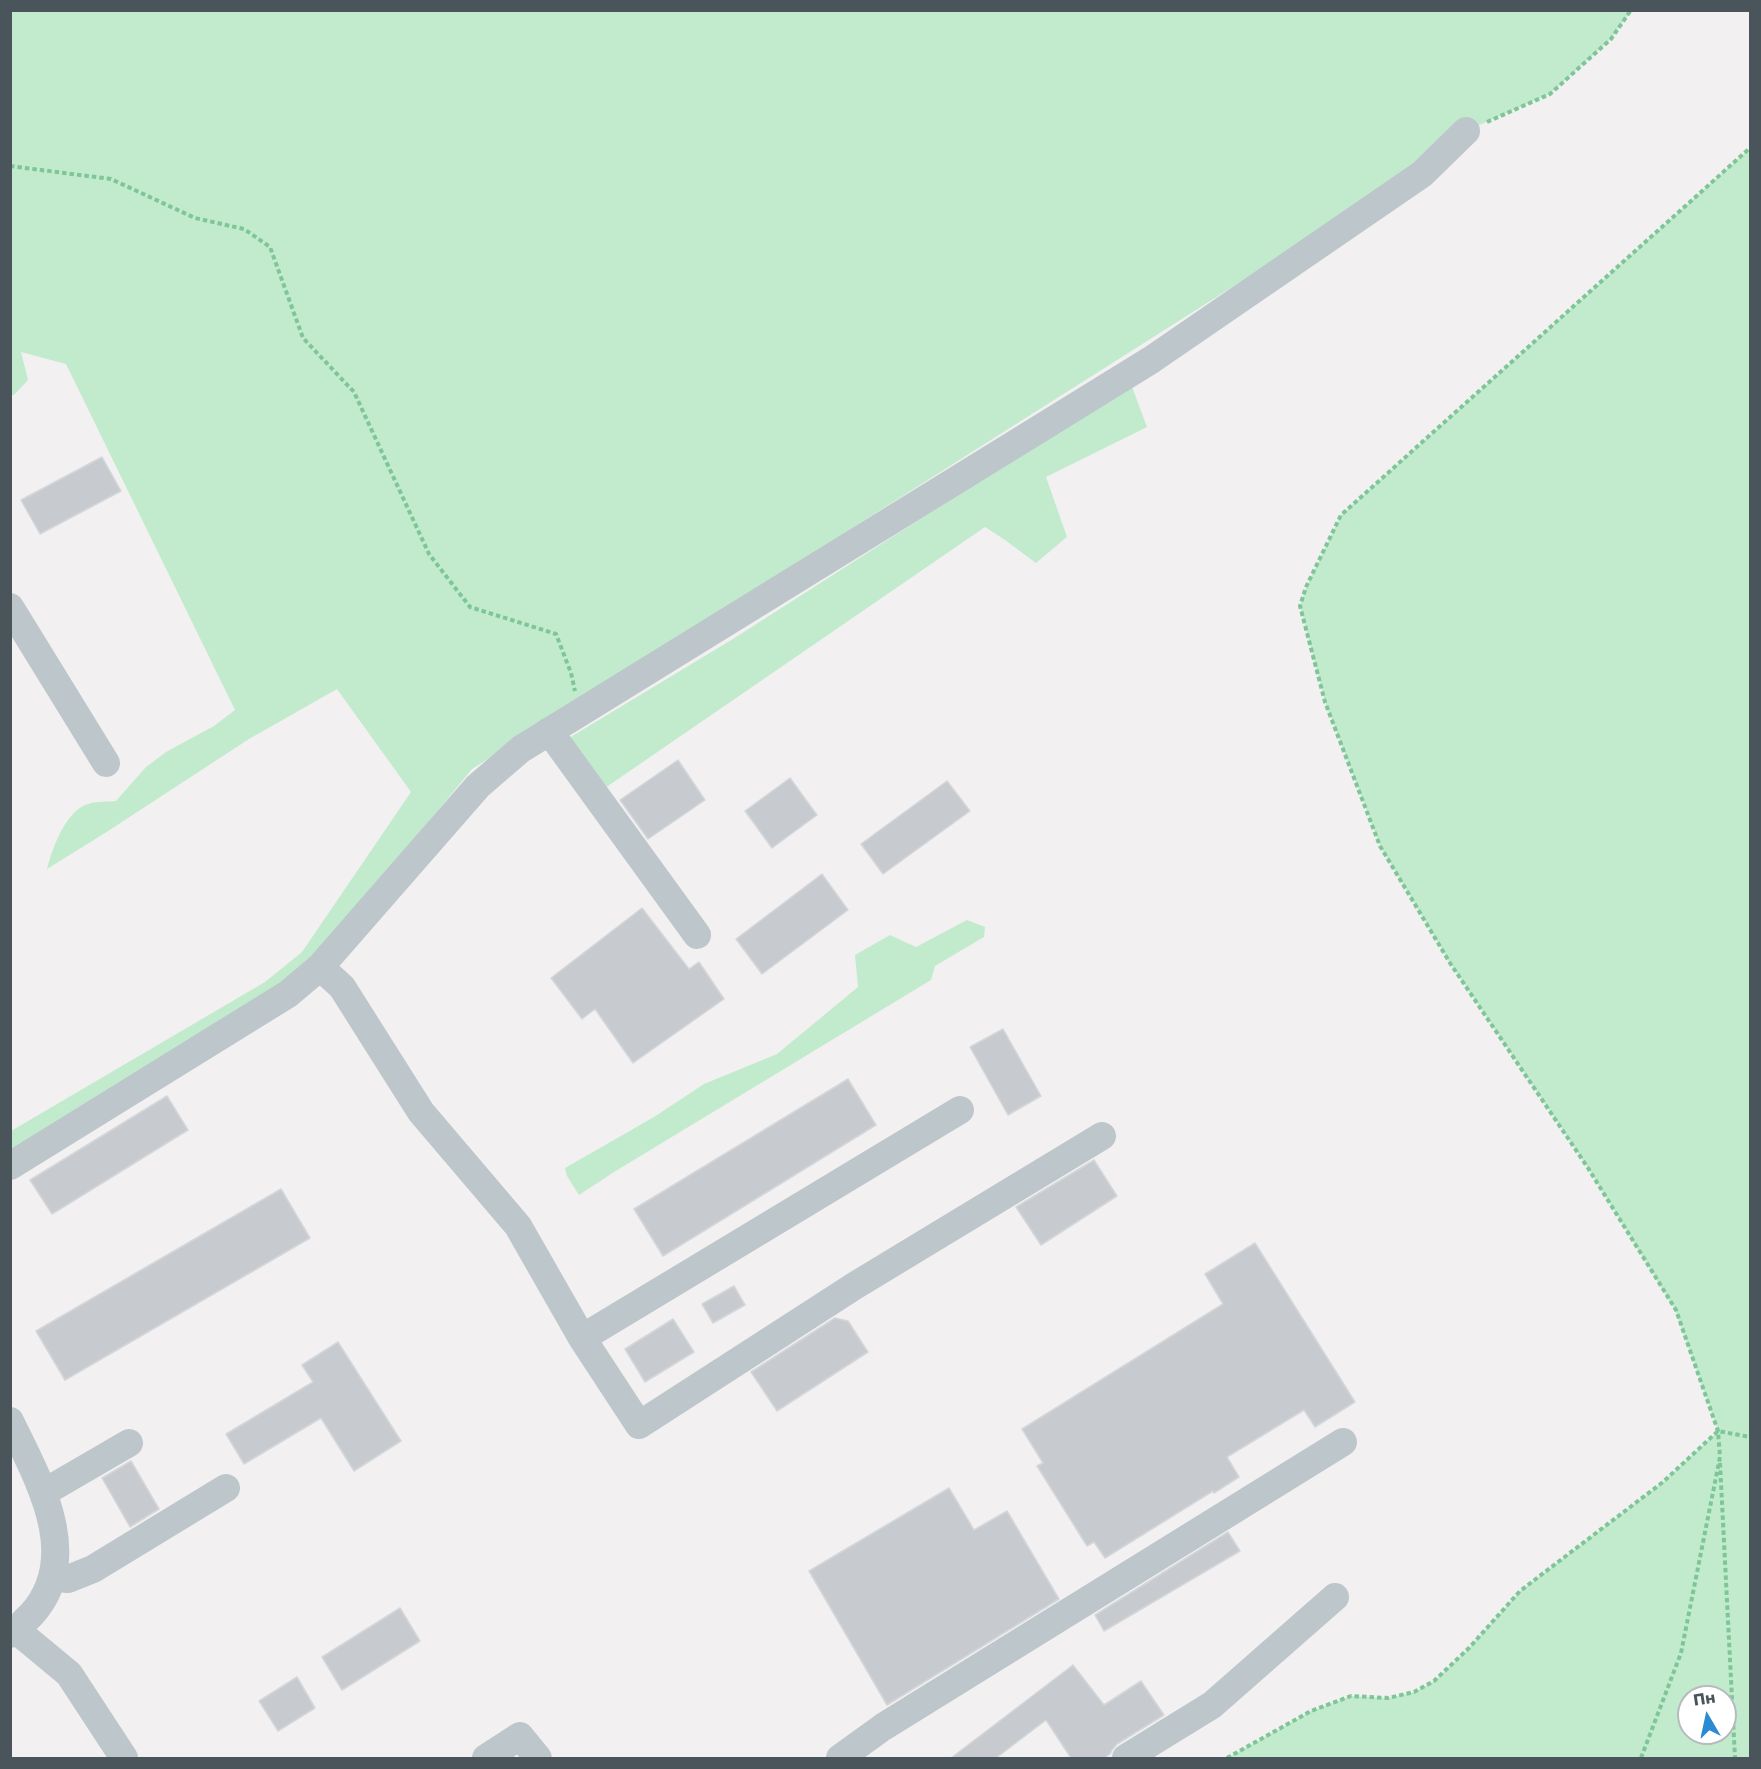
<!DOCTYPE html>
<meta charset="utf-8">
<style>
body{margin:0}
#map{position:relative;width:1761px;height:1769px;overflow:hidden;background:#f2f0f0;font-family:Rubik,sans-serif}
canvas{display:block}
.frame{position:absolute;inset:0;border:12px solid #49555b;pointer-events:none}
.north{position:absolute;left:1677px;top:1685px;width:60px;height:60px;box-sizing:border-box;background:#fff;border:2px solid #b6bbbd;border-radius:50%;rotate:351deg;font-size:16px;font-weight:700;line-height:24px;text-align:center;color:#49555b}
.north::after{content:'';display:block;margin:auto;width:21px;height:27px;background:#2b8ad1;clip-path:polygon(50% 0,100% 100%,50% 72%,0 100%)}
</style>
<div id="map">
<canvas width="1761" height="1769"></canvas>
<div class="frame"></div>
<div class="north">Пн</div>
</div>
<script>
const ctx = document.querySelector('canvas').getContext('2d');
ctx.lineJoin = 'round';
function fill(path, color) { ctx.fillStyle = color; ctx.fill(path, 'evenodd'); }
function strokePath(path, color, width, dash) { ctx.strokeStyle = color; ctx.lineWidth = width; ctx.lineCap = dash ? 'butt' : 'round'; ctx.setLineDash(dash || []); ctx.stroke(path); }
const green = new Path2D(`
 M 10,11 L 1631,11 L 1611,39 L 1550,94 L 1466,131 L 1390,187 L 472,769 L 324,949 L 271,994 L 11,1153 L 11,1131 L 265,982 L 302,952 L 411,792 L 337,689 L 249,739 L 105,833 L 47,869 C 52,849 66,810 88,804 C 96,801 107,802 116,801 L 146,767 L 166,752 L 214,726 L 235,710 L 66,364 L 21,352 L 28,380 L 14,395 L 11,395 Z
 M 1750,148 L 1750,1758 L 1227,1758 L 1311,1711 L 1351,1696 L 1388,1698 L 1414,1692 L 1434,1681 L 1469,1648 L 1520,1591 L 1663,1482 L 1718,1431 L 1675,1310 L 1588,1168 L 1450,963 L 1380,846 L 1325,702 L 1300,606 L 1306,587 L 1341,515 ZM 1689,1697 L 1725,1697 L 1725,1733 L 1689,1733 Z
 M 1131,384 L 1147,427 L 1046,477 L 1067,537 L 1036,563 L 1005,540 L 985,527 L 605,788 L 569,738 L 733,639 Z
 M 967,920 L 985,927 L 984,937 L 935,966 L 931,980 L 614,1172 L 579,1195 L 567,1176 L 565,1168 L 654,1117 L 704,1084 L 777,1054 L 858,987 L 855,955 L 890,935 L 916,947 Z`);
const building = new Path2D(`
 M 102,457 L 121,491 L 40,534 L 21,500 Z
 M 678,760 L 705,800 L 648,839 L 620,800 Z
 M 790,778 L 817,815 L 772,848 L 745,811 Z
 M 947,781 L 970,811 L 883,874 L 861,844 Z
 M 822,874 L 848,910 L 762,974 L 736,939 Z
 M 642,908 L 689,969 L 699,962 L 724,999 L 633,1063 L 595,1009 L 582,1019 L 551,978 Z
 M 1003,1029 L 1041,1096 L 1008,1115 L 970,1047 Z
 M 848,1079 L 876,1125 L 663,1256 L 634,1209 Z
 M 167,1096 L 188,1130 L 52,1214 L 30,1180 Z
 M 1094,1160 L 1117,1196 L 1041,1245 L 1016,1207 Z
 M 281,1189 L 310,1238 L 65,1380 L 36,1331 Z
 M 1255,1243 L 1355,1402 L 1315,1427 L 1304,1410 L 1227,1457 L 1239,1477 L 1214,1493 L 1213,1491 L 1105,1558 L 1094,1542 L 1087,1546 L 1037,1466 L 1043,1463 L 1022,1429 L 1223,1304 L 1205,1274 Z
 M 734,1286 L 745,1305 L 713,1323 L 702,1304 Z
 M 835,1318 L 848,1321 L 868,1352 L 777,1411 L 751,1372 Z
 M 673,1319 L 694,1352 L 645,1382 L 625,1349 Z
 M 338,1342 L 401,1441 L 354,1471 L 321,1418 L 244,1464 L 226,1434 L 313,1382 L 302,1365 Z
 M 131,1461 L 159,1509 L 130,1527 L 102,1478 Z
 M 949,1488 L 974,1530 L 1007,1511 L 1059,1599 L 887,1705 L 809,1571 Z
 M 1228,1532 L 1240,1551 L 1104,1631 L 1095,1615 Z
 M 400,1608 L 420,1641 L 342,1690 L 322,1657 Z
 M 1073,1665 L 1104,1705 L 1141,1681 L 1164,1715 L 1117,1744 L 1112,1750 L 1110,1754 L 1104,1758 L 1071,1758 L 1046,1720 L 996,1758 L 951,1758 Z
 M 297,1677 L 315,1708 L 278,1731 L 259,1701 Z`);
const path = new Path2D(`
 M 1487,122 L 1550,94 L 1611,39 L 1631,10
 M 10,166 L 111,179 L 195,218 L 244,229 L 270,247 L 303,338 L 354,392 L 429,554 L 470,607 L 556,634 L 571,673 L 575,691
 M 1720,1463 L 1735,1758
 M 1227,1758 L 1311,1711 L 1351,1696 L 1388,1698 L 1414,1692 L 1434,1681 L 1469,1648 L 1520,1591 L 1663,1482 L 1718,1431 L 1750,1437
 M 1641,1758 L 1681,1653 L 1720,1457 L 1718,1431 L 1676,1310 L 1588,1168 L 1450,963 L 1380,846 L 1325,702 L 1300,606 L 1306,587 L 1341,515 L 1750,148`);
const minor = new Path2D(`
 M 10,607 L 106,763
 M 549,731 L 697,935
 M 320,967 L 342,987 L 421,1112 L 518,1226 L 582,1338 L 960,1110
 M 10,1166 L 288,994 L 320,967 L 478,786 L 521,749 L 1151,360 L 1422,174 L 1466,131
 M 582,1338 L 639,1425 L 856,1285 L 1102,1136
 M 10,1421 C 38,1479 84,1557 31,1615 C 24,1621 19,1629 10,1634
 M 43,1493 L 129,1443
 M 52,1577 L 68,1579 L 93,1569 L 226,1488
 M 16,1630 L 69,1674 L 124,1758
 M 486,1758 L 520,1736 L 538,1758
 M 840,1758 L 883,1727 L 1343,1442
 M 1126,1758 L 1212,1705 L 1335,1597`);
fill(green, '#c2ebcd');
fill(building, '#c7cbcf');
strokePath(building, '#d4d7da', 1.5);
strokePath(path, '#7ec698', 4, [4.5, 3]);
strokePath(minor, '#bdc6cb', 28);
</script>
